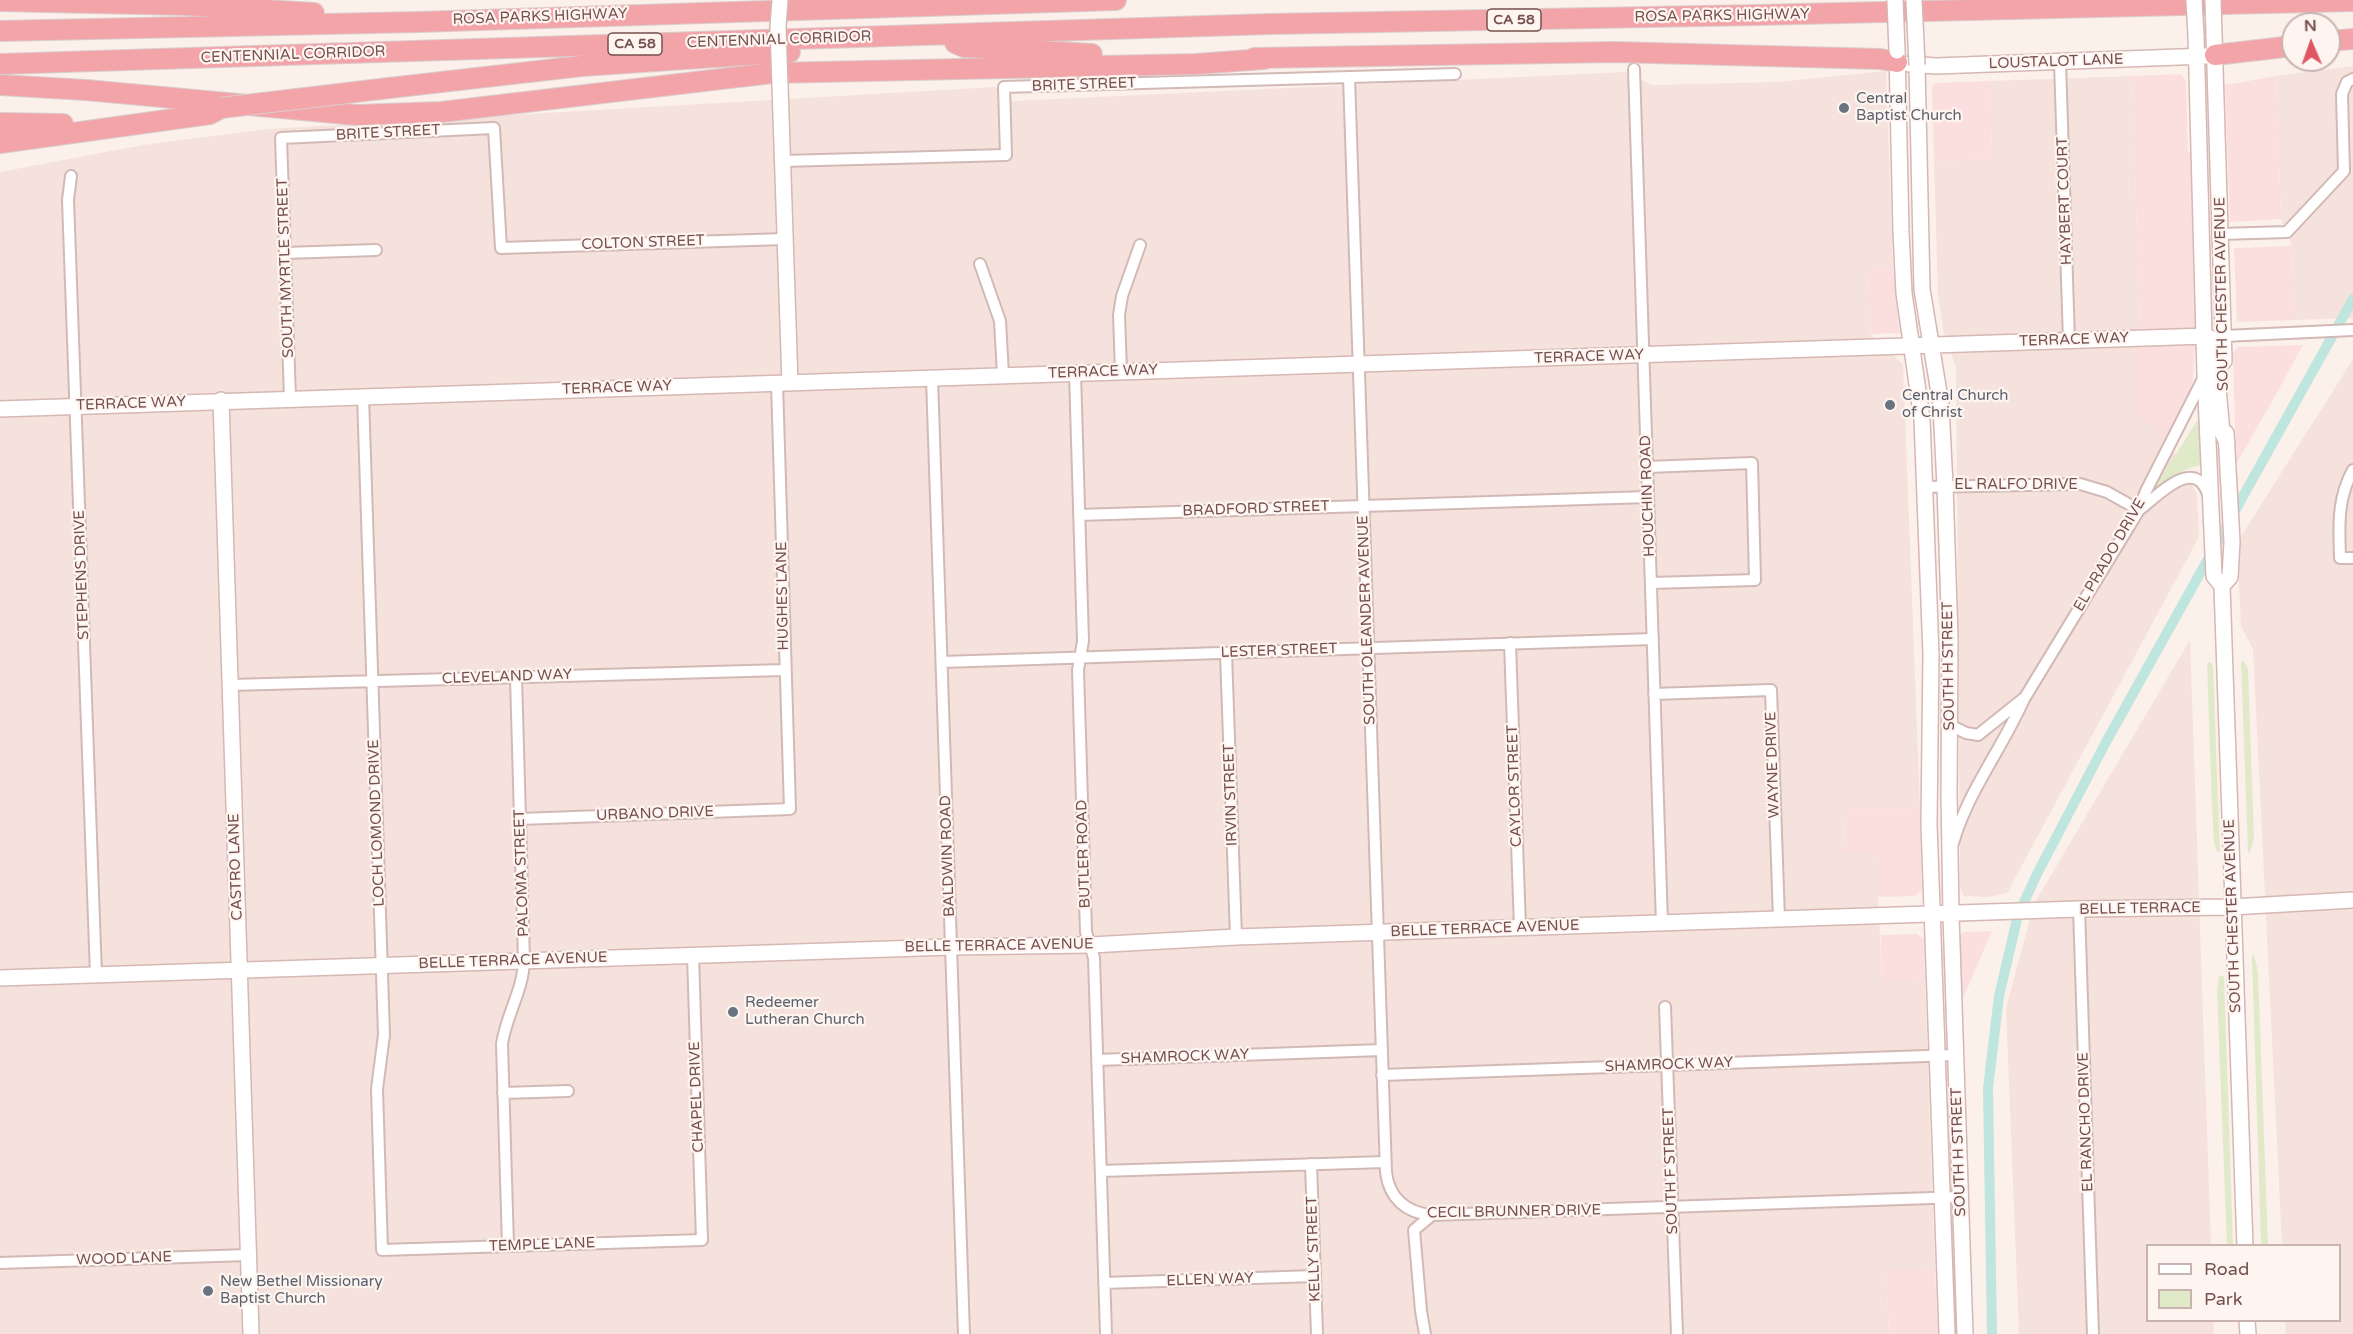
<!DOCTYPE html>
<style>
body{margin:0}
#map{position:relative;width:2353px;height:1334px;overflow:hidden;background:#fcf0eb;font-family:"Varela Round",sans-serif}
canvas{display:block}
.legend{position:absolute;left:2146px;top:1244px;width:195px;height:78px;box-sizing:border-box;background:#fef5f1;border:2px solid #c8b3b0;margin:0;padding:8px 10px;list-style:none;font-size:18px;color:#76504e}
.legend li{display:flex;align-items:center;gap:12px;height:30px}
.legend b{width:30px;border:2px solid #c8b3b0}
.north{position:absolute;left:2281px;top:12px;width:60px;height:60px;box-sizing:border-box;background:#fef5f1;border:2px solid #c8b3b0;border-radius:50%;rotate:358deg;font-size:16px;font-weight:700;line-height:24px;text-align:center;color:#76504e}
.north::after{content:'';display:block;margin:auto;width:21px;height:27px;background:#e05662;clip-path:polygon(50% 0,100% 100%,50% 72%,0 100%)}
</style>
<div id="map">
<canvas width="2353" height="1334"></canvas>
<ul class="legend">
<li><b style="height:8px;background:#fff"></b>Road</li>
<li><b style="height:16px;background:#e0eac9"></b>Park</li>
</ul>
<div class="north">N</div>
</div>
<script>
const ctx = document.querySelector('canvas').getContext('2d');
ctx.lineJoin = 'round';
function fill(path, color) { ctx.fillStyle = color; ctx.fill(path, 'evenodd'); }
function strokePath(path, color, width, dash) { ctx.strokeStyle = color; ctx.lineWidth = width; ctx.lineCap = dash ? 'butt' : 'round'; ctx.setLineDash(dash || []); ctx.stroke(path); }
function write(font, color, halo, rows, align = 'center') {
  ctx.font = font + ' "Varela Round",sans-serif'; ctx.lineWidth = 4.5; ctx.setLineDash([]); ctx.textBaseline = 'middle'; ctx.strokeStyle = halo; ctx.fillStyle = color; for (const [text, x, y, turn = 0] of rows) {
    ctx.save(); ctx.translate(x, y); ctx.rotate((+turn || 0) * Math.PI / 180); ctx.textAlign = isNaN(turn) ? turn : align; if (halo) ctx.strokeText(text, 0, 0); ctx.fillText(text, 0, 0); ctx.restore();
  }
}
const residential = new Path2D(`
 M 2353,66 L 2353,318 L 2294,320 L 2292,246 L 2281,219 L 2276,76 Z
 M 1886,71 L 1893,268 L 1868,269 L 1870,334 L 1903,364 L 1920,808 L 1844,809 L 1845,851 L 1876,851 L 1882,981 L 1925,980 L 1935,1269 L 1886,1271 L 1889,1334 L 0,1334 L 0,172 L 143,145 L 268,129 L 995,87 L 1013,101 L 1625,72 L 1652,85 L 1777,82 Z
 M 2132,76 L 2140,326 L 2135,352 L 2135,410 L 2166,437 L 2197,494 L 2199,537 L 2007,893 L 1987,897 L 1964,896 L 1960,888 L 1956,367 L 1944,333 L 1938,295 L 1934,161 L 1992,159 L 1990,81 Z
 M 2353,359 L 2353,1334 L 2286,1334 L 2285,1321 L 2340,1320 L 2340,1246 L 2282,1245 L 2253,649 L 2241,626 L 2237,543 Z
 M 2190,640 L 2211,1245 L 2148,1246 L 2148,1320 L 2213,1321 L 2214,1334 L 2019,1334 L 2006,1008 L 2034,904 Z`);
const commercial = new Path2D(`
 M 2180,74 L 2186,80 L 2188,152 L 2193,152 L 2196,323 L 2193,380 L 2187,400 L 2166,437 L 2135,411 L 2135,352 L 2140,326 L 2132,76 Z
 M 2276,76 L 2281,219 L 2230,222 L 2225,85 Z
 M 1990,81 L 1992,159 L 1934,161 L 1932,86 L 1937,83 Z
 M 2292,246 L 2294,320 L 2237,322 L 2234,248 Z
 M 1893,268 L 1900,333 L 1870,334 L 1868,269 Z
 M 2303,345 L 2274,398 L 2236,464 L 2233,352 L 2238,347 Z
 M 1920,808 L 1922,890 L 1915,896 L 1877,897 L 1876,852 L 1845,852 L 1844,809 Z
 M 1992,931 L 1962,1001 L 1958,939 L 1963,932 Z
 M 1917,934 L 1924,939 L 1925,980 L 1882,982 L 1881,935 Z
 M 1935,1269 L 1938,1334 L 1889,1334 L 1886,1270 Z`);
const green = new Path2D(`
 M 2200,420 L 2202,465 C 2180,469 2168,479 2154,494 L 2151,493 L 2197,421 Z
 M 2244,661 L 2248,669 L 2254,838 L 2250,852 L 2248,852 L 2241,662 Z
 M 2209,662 L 2213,665 L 2220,852 L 2217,852 L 2214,843 L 2212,805 L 2207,664 Z
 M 2252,955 L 2254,955 L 2258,972 L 2268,1245 L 2261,1245 Z
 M 2219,976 L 2224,976 L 2233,1245 L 2227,1245 L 2217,991 Z`);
const canal = new Path2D(`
 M 1992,1334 L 1988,1088 L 1999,996 L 2018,915 L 2037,874 L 2106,742 L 2353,299`);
const street = new Path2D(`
 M 2060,62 L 2069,341
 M 1634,69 L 1662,923
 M 1349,77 L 1386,1172 C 1389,1198 1406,1213 1432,1215 L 1961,1197
 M 783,161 L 1006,155 L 1004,87 L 1455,74
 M 71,176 L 68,200 L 96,975
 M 2221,234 L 2287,232 L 2344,171 L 2342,94 L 2347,82 L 2353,79
 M 285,253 L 376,250
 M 980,264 L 1000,321 L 1003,375
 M 2224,336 L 2353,330
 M 1121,372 L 1119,315 L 1122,296 L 1140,245
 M 1075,373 L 1083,641 L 1078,670 L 1086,932 L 1094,958 L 1106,1334
 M 932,378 L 964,1334
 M 363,396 L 384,1035 L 377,1089 L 382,1250 L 702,1240 L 693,955
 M 290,398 L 281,138 L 494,128 L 501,248 L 785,239
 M 1647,467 L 1752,463 L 1755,580 L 1651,583
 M 2353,470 C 2337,499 2339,526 2340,558 L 2353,558
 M 1924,487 L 2080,484 L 2107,492 L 2139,510 C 2158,496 2196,453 2209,497
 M 1079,515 L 1648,497
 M 1510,643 L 1520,928
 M 1226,653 L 1236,937
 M 942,662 L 1653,639
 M 230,685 L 785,670
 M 1654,694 L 1771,690 L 1779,919
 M 1950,725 L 1966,733 L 1978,735 L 2023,699
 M 520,819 L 790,809 L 777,383
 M 1953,843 C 1968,791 2002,749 2024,699 L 2139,510 L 2146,491 L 2204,377
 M 2079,909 L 2093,1334
 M 1665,1007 L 1677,1334
 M 1097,1060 L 1382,1050
 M 1382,1075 L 1955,1055
 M 503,1093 L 568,1091
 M 1311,1164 L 1317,1334
 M 1101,1171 L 1385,1162
 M 508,1246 L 502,1044 C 506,1015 523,991 524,961 L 516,677
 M 0,1263 L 248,1255
 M 1104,1283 L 1315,1276
 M 1425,1334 L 1421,1311 L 1414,1230 L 1432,1215`);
const secondary = new Path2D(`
 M 2214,35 L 2224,361
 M 2196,36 L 2205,374 L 2214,576 L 2222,586 L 2245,1246
 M 1897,51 L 1901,232 L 1904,293 L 1922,419 L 1931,654 L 1929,824 L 1947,1334
 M 1909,64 L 1936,66 L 2206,56
 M 1917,65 L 1922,289 L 1941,405 L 1945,486 L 1950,638 L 1949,793 L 1951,915 L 1965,1334
 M 780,86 L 790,383
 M 221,400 L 251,1334
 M 0,409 L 2206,336 L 2212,339 L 2214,345 L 2222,432 L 2227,443
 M 2222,586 L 2230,577 L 2232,542 L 2226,433
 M 0,978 L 951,947 L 1091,945 L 1236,937 L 2079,909 L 2232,907 L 2353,900
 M 2247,1320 L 2248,1334`);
const highway = new Path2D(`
 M 0,1 L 185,5 L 314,13
 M 0,31 L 418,22 L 1116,0
 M 2329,41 L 2353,39
 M 955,43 L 964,47 L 1092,54
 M 2215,55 L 2293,46
 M 1254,58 L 1614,52 L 1880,59 L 1897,62
 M 0,64 L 1270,24 L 1757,15 L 2353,1
 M 0,85 L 86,90 L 357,115 L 441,112 L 772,73 L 1196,64 L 1264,59
 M 389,88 L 582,66 L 790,52
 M 0,123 L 63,124
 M 0,143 L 210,114 L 221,108`);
const secondaryBridge = new Path2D(`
 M 1895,0 L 1897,51
 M 1914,0 L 1917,65
 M 2194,0 L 2196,36
 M 2213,0 L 2214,35
 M 780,86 L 778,27 L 780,0`);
const highwayBridge = new Path2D(`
 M 221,108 L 389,88`);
const markers = [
 [1844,108,6,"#6b7280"],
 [1890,405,6,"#6b7280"],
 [733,1012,6,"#6b7280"],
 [208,1291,6,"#6b7280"]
];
const shields = [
 [1514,20,54],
 [635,44,54]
];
const shieldNames = [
 ["CA 58",1514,20],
 ["CA 58",635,44]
];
const streetNames = [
 ["ROSA PARKS HIGHWAY",1722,16,-1],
 ["ROSA PARKS HIGHWAY",540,17,-2],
 ["CENTENNIAL CORRIDOR",779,40,-2],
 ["CENTENNIAL CORRIDOR",293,55,-2],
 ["LOUSTALOT LANE",2056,62,-2],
 ["BRITE STREET",1084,85,-2],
 ["BRITE STREET",388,133,-3],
 ["HAYBERT COURT",2065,201,-92],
 ["COLTON STREET",643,243,-2],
 ["SOUTH MYRTLE STREET",286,268,-92],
 ["SOUTH CHESTER AVENUE",2222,294,-91],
 ["TERRACE WAY",2074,340,-2],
 ["TERRACE WAY",1589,357,-2],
 ["TERRACE WAY",1103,372,-2],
 ["TERRACE WAY",617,388,-2],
 ["TERRACE WAY",131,404,-2],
 ["EL RALFO DRIVE",2016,485],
 ["HOUCHIN ROAD",1648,496,-92],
 ["BRADFORD STREET",1256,509,-2],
 ["EL PRADO DRIVE",2110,555,-60],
 ["STEPHENS DRIVE",82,575,-92],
 ["HUGHES LANE",783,596,-91],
 ["SOUTH OLEANDER AVENUE",1367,620,-92],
 ["LESTER STREET",1279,651,-2],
 ["SOUTH H STREET",1949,666,-91],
 ["CLEVELAND WAY",507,677,-2],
 ["WAYNE DRIVE",1773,765,-92],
 ["CAYLOR STREET",1515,786,-92],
 ["IRVIN STREET",1231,795,-92],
 ["URBANO DRIVE",655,814,-2],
 ["LOCH LOMOND DRIVE",377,823,-92],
 ["BUTLER ROAD",1084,854,-92],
 ["BALDWIN ROAD",948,856,-92],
 ["CASTRO LANE",236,867,-92],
 ["PALOMA STREET",522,873,-92],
 ["BELLE TERRACE",2140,909,-1],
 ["SOUTH CHESTER AVENUE",2233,916,-92],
 ["BELLE TERRACE AVENUE",1485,929,-2],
 ["BELLE TERRACE AVENUE",999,946,-1],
 ["BELLE TERRACE AVENUE",513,961,-2],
 ["SHAMROCK WAY",1185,1057,-2],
 ["SHAMROCK WAY",1669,1065,-2],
 ["CHAPEL DRIVE",697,1097,-92],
 ["EL RANCHO DRIVE",2086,1122,-92],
 ["SOUTH H STREET",1959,1152,-92],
 ["SOUTH F STREET",1671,1171,-92],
 ["CECIL BRUNNER DRIVE",1514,1212,-1],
 ["TEMPLE LANE",542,1245,-2],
 ["KELLY STREET",1314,1249,-92],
 ["WOOD LANE",124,1259,-2],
 ["ELLEN WAY",1210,1280,-2]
];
const worshipNames = [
 ["Central",1856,99],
 ["Baptist Church",1856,116],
 ["Central Church",1902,396],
 ["of Christ",1902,413],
 ["Redeemer",745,1003],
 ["Lutheran Church",745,1020],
 ["New Bethel Missionary",220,1282],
 ["Baptist Church",220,1299]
];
fill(residential, '#f5e2dc');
fill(commercial, '#fbdfdf');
fill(green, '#e0eac9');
strokePath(canal, '#bfe5df', 10);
strokePath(street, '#d3b9b5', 14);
strokePath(secondary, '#d6b7b3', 18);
strokePath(highway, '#d9cecd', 22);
strokePath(street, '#fff', 10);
strokePath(secondary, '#fff', 15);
strokePath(highway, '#f3a4a9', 20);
strokePath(secondaryBridge, '#d6b7b3', 18, []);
strokePath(highwayBridge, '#d9cecd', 22, []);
strokePath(secondaryBridge, '#fff', 15);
strokePath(highwayBridge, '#f3a4a9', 20);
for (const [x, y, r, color] of markers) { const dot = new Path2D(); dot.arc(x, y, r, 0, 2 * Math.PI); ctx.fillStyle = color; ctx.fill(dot); strokePath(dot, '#fef5f1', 2); }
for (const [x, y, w] of shields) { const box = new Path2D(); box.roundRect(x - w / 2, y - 11, w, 22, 4.5); ctx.fillStyle = '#fef5f1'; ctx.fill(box); strokePath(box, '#76504e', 1.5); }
write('bold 14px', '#76504e', null, shieldNames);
write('15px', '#76504e', '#fef5f1', streetNames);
write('15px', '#5b616d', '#fef5f1', worshipNames, 'left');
</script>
